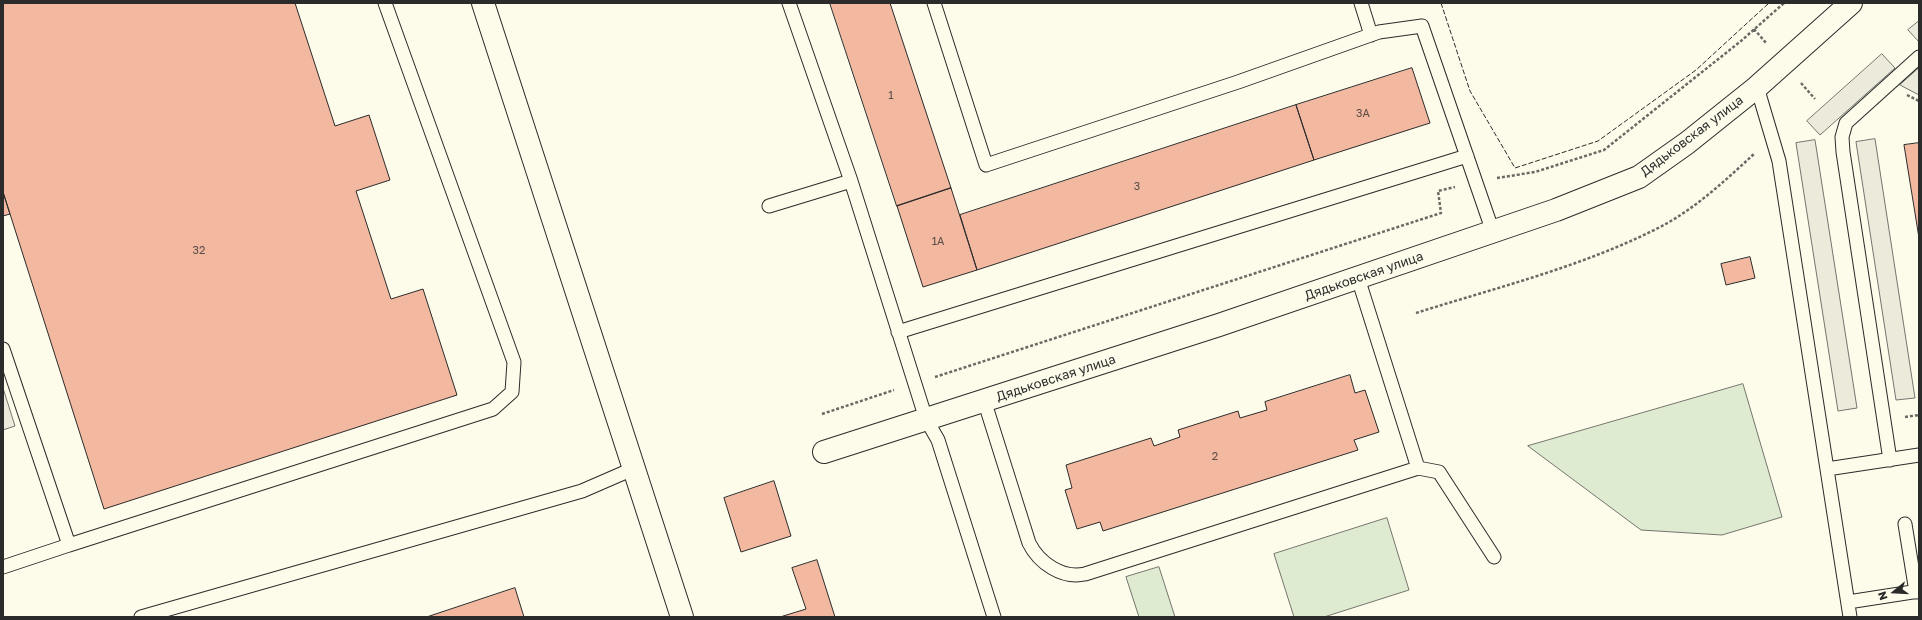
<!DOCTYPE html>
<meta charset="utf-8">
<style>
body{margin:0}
#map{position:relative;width:1922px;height:620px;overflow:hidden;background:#fdfbea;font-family:"Golos Text",sans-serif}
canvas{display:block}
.frame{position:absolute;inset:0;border:4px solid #2b2b2b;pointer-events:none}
.north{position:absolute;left:1874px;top:572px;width:40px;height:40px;-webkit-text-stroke:3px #fdfbea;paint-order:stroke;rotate:252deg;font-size:11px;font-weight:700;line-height:16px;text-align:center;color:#2b2b2b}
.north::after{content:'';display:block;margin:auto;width:14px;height:18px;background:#2b2b2b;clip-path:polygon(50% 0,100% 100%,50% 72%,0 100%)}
</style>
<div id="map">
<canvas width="1922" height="620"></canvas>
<div class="frame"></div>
<div class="north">N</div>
</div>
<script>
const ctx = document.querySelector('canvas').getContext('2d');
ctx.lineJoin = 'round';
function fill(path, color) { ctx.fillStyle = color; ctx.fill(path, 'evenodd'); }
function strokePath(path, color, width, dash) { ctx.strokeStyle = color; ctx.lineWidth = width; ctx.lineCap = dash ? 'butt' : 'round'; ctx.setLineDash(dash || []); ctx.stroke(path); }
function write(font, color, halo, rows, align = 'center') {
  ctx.font = font + ' "Golos Text",sans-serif'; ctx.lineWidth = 3; ctx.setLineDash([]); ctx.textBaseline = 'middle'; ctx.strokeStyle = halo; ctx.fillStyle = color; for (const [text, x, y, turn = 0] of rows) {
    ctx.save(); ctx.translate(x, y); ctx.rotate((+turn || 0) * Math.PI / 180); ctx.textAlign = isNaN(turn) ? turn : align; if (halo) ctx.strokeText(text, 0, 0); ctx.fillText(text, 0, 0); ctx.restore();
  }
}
const green = new Path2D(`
 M 1743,384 L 1782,517 L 1722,535 L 1641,530 L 1528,446 Z
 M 1387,518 L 1409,590 L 1324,617 L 1294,617 L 1274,554 Z
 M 1159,567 L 1175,617 L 1139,617 L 1126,577 Z`);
const parking = new Path2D(`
 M 1919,21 L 1919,42 L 1908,30 Z
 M 1882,54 L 1895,68 L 1820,135 L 1807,121 Z
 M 1919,68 L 1919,95 L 1900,85 Z
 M 1875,139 L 1915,398 L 1896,400 L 1856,142 Z
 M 1815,140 L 1857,408 L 1838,411 L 1796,143 Z
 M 3,388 L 15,426 L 3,430 Z`);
const building = new Path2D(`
 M 3,3 L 295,3 L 335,126 L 369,115 L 390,180 L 356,191 L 391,299 L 423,289 L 457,395 L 104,509 L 3,192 Z
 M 830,3 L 890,3 L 951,188 L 897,206 Z
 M 1412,68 L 1430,123 L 1314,160 L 1296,105 Z
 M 1296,105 L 1314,160 L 977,270 L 960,215 Z
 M 1919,143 L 1919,238 L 1904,145 Z
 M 951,188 L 977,270 L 923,287 L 897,206 Z
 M 3,192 L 10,214 L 3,216 Z
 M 1750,257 L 1755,278 L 1726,285 L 1721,264 Z
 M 1350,375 L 1355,393 L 1365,390 L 1379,432 L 1354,440 L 1358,450 L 1103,531 L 1100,522 L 1077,529 L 1065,490 L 1072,488 L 1066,465 L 1151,438 L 1154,446 L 1180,437 L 1178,430 L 1238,411 L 1240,418 L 1267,410 L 1265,402 Z
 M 774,481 L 791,536 L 741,552 L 724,498 Z
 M 817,560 L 835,617 L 780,617 L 806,609 L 792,568 Z
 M 515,588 L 524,617 L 427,617 Z`);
const path = new Path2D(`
 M 1754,29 L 1767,44
 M 1801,83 L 1815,99
 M 1907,95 L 1919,101
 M 1497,178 L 1535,172 L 1604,150 L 1741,41 L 1784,3
 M 1416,313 C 1498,287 1585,266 1662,226 C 1696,208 1727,179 1755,153
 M 935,377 L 1441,213 L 1438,191 L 1455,187
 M 822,414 L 894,390
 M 1905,417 L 1919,415`);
const lane = new Path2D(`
 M 934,3 L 986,165 L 1238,82 L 1379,32 L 1422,26 L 1493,232
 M 1361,3 L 1371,35
 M 1757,87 L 1779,161 L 1850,617
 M 851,181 L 926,419 L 938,440 L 994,617
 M 769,206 L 851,181 L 789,3
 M 898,332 L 1467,156
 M 3,349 L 69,545 L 3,567
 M 984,400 L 1029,543 C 1039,563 1062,579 1085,574 L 1418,468 L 1358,278
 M 1890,460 L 1843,152 L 1842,137 L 1846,123 L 1919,57
 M 1418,468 L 1439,472 L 1494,557
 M 1827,469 L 1919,455
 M 1905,524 L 1916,592
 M 69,545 L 493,409 L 512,392 L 514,362 L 385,3
 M 1848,602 L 1919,591
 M 141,617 L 582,491 L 635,468`);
const street = new Path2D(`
 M 483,3 L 682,617
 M 824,452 L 1219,325 L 1556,210 L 1639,177 L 1687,143 L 1757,87 L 1851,3`);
const fence = new Path2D(`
 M 1441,3 L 1470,91 L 1515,168 L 1598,141 L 1696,70 L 1769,3`);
const numberNames = [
 ["1",891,96],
 ["3А",1363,114],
 ["3",1137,187],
 ["1А",938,242],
 ["32",199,251],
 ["2",1215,457]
];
const streetNames = [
 ["Дядьковская улица",1692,136,-37],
 ["Дядьковская улица",1364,276,-19],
 ["Дядьковская улица",1056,378,-18]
];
fill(green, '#deebd1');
strokePath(green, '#74746e', 1);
fill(parking, '#eceadb');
strokePath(parking, '#74746e', 1);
fill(building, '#f2b8a0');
strokePath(building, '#2b2b2b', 1);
strokePath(lane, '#2b2b2b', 15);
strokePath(street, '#2b2b2b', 24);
strokePath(path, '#6a6964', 2.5, [3, 2]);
strokePath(lane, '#fdfbea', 13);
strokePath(street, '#fdfbea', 22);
strokePath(fence, '#2b2b2b', 1, [5, 2]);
write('11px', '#5d4e48', null, numberNames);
write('13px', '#2b2b2b', '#fdfbea', streetNames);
</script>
